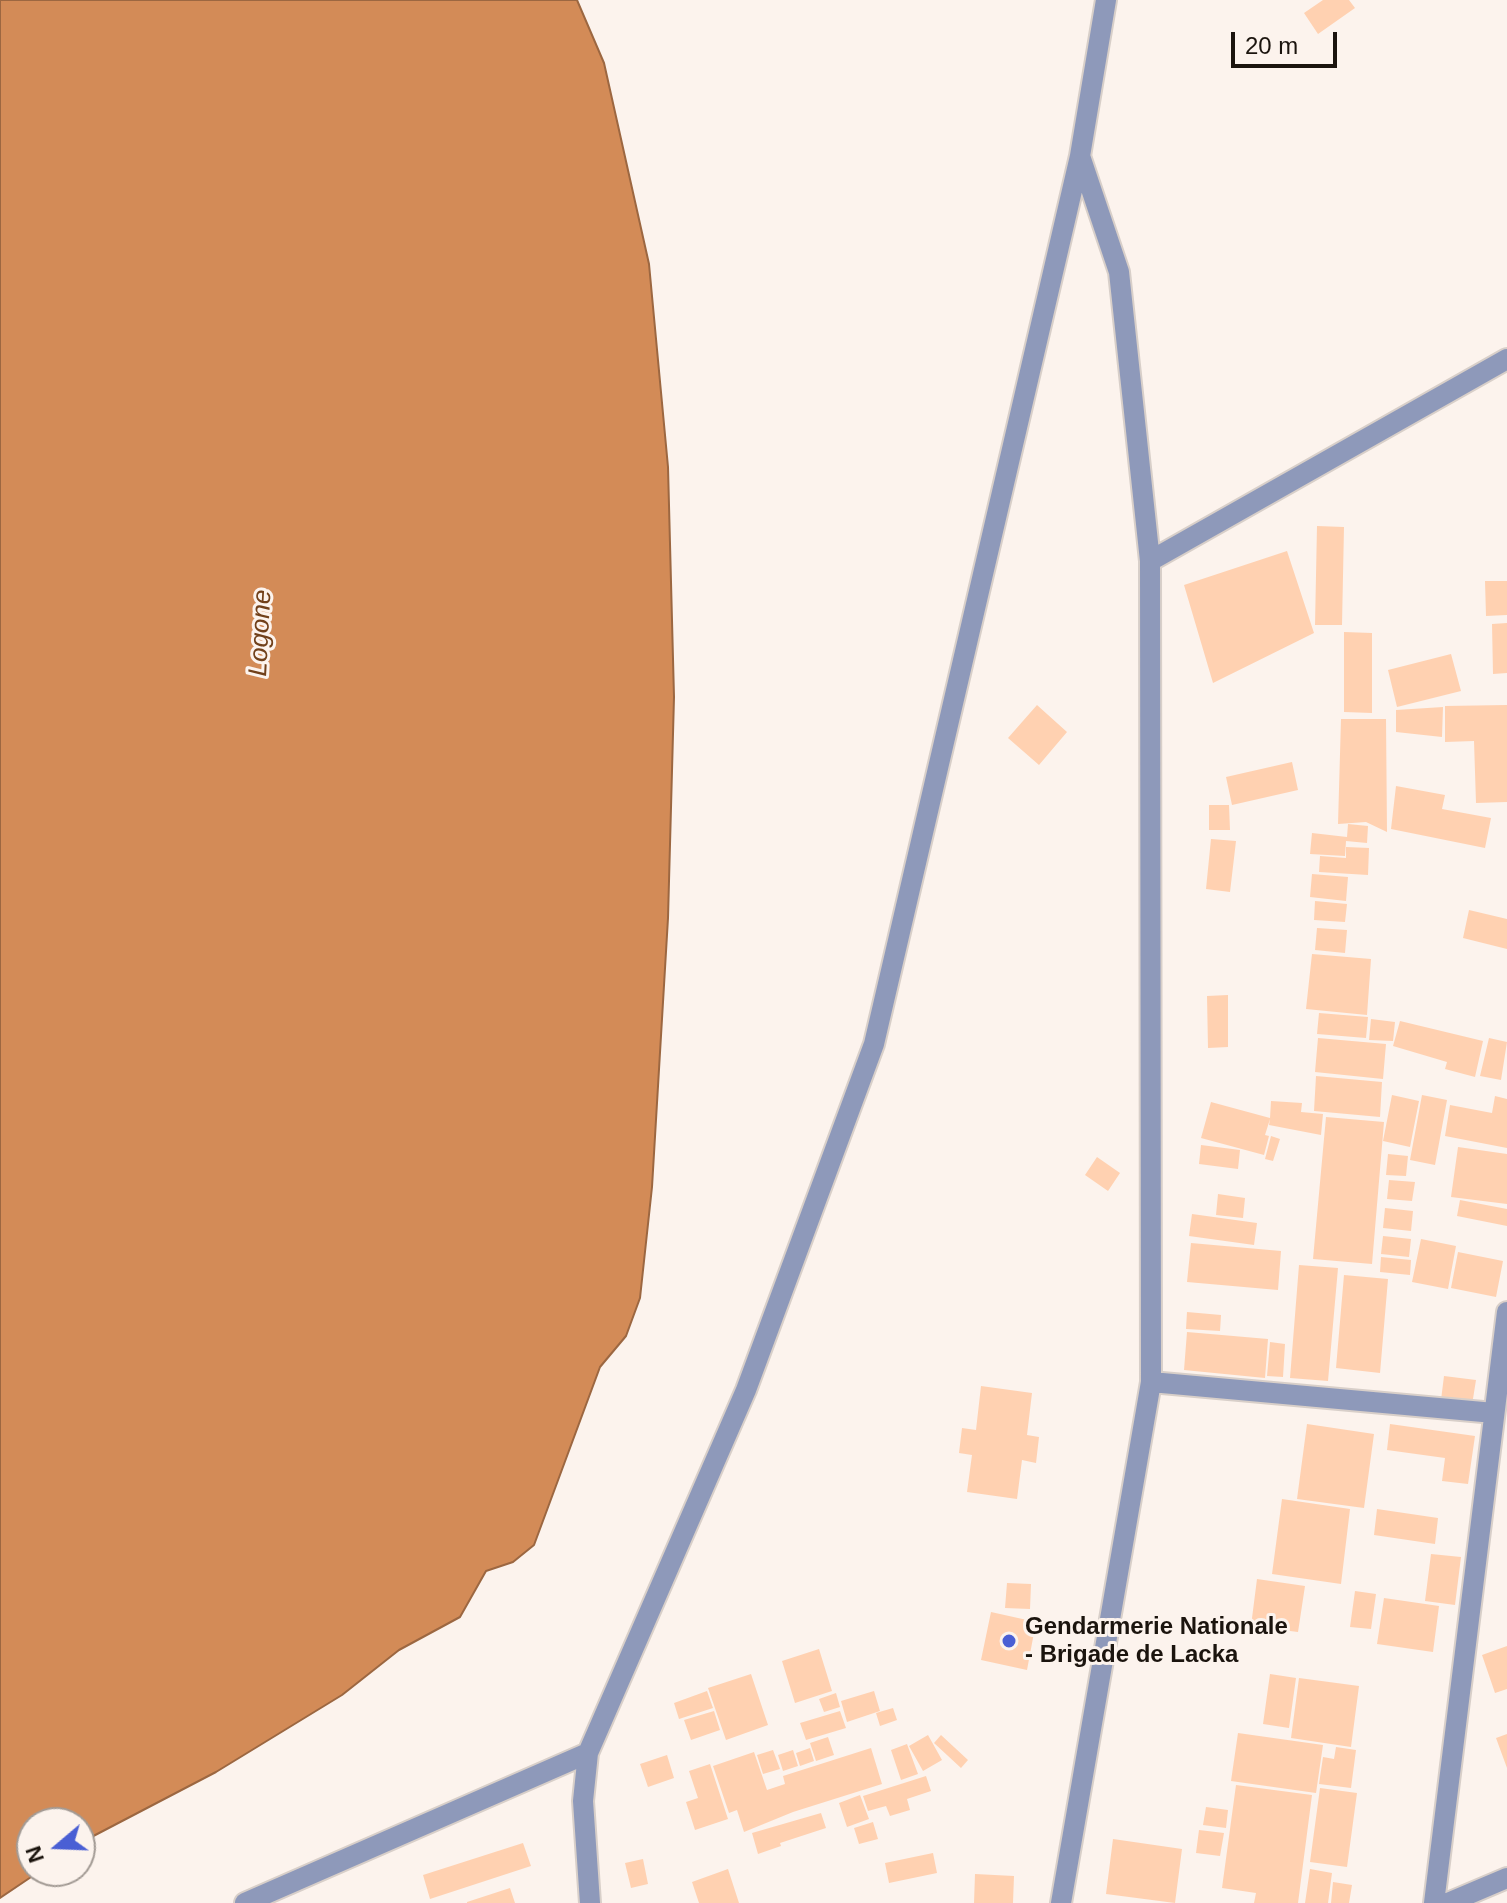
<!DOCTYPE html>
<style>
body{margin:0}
#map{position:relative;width:1507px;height:1903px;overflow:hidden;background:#fcf3ed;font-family:Arial,sans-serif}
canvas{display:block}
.north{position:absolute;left:16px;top:1807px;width:80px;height:80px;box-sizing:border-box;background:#fcf3ed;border:2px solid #a29a94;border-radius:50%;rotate:251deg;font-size:22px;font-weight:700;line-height:32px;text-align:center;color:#1b140e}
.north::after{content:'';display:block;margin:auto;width:28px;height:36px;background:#4a5fd4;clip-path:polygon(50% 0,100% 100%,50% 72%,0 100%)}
.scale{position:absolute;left:1231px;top:32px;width:106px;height:36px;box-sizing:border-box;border:4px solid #1b140e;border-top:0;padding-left:10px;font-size:24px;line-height:28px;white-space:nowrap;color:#1b140e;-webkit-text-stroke:6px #fcf3ed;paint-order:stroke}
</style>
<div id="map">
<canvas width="1507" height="1903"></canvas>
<div class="north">N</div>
<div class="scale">20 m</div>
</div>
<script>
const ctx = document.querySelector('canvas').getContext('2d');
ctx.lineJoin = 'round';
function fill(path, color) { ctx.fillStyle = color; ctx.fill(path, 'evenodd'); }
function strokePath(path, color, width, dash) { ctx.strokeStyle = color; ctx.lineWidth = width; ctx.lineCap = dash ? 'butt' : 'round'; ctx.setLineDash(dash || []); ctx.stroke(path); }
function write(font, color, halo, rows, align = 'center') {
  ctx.font = font + ' Arial,sans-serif'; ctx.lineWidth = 6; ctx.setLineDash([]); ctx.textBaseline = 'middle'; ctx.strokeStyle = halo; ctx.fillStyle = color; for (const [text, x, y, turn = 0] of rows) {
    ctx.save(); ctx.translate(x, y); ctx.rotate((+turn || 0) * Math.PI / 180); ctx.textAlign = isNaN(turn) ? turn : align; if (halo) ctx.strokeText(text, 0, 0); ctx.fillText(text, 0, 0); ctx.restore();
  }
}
const water = new Path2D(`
 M 0,0 L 577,0 L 604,63 L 649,264 L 668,467 L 674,697 L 668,918 L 652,1187 L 640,1298 L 626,1336 L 600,1367 L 534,1545 L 513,1562 L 486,1571 L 460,1617 L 399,1650 L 342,1695 L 216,1772 L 80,1843 L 80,1823 L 32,1823 L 32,1871 L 40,1871 L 0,1898 Z`);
const building = new Path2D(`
 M 1323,0 L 1349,0 L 1355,8 L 1318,34 L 1304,13 Z
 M 1317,526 L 1344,527 L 1342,625 L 1315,625 Z
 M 1287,551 L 1314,633 L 1213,683 L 1184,585 Z
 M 1485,581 L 1507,581 L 1507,615 L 1486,616 Z
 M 1507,623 L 1507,673 L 1493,674 L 1492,624 Z
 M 1344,632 L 1372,633 L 1372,713 L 1344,712 Z
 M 1451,654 L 1461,691 L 1397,707 L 1388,670 Z
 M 1037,705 L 1067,732 L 1039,765 L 1008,738 Z
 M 1507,705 L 1507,802 L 1476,803 L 1474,741 L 1445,742 L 1445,706 Z
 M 1443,707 L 1442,737 L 1396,732 L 1396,710 Z
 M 1341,719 L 1386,719 L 1387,832 L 1366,822 L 1338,824 Z
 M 1292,762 L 1298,790 L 1232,805 L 1226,777 Z
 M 1396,786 L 1445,795 L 1442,809 L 1491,818 L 1485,848 L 1391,829 Z
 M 1209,805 L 1229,805 L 1230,830 L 1209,830 Z
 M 1348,824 L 1368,826 L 1367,843 L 1346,841 L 1345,856 L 1310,854 L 1312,833 L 1347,837 Z
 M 1211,839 L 1236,841 L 1230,892 L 1206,889 Z
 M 1346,847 L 1369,848 L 1368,875 L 1319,872 L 1320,856 L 1346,858 Z
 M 1312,874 L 1348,877 L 1346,901 L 1310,897 Z
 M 1315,901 L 1347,904 L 1345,922 L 1314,920 Z
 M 1469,910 L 1507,919 L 1507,949 L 1463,938 Z
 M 1317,928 L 1347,930 L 1345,953 L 1315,950 Z
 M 1312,954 L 1371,959 L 1367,1015 L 1306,1009 Z
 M 1228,995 L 1228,1047 L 1208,1048 L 1207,996 Z
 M 1319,1013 L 1368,1017 L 1366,1038 L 1317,1034 Z
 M 1371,1019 L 1395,1022 L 1393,1041 L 1369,1040 Z
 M 1400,1021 L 1483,1041 L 1475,1077 L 1445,1069 L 1447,1062 L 1393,1046 Z
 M 1318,1038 L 1386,1044 L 1383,1079 L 1315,1072 Z
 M 1489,1038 L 1507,1042 L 1501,1080 L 1480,1076 Z
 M 1316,1076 L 1382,1082 L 1380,1117 L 1314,1111 Z
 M 1392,1095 L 1419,1101 L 1410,1147 L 1383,1141 Z
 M 1422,1095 L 1447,1100 L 1435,1165 L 1410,1160 Z
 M 1495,1096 L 1507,1099 L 1507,1148 L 1445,1136 L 1450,1105 L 1492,1113 Z
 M 1271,1101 L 1302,1103 L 1301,1112 L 1323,1114 L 1321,1135 L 1269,1125 L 1270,1119 L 1265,1135 L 1269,1136 L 1264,1155 L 1201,1138 L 1211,1102 L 1270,1118 Z
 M 1326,1117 L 1384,1122 L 1372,1264 L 1313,1259 Z
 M 1271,1136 L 1280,1139 L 1273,1161 L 1265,1159 Z
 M 1201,1145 L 1240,1150 L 1238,1169 L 1199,1164 Z
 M 1458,1147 L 1507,1154 L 1507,1204 L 1451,1197 Z
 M 1388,1154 L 1408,1156 L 1406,1176 L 1386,1175 Z
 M 1097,1157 L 1120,1173 L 1108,1191 L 1085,1175 Z
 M 1389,1180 L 1415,1182 L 1412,1201 L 1387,1199 Z
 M 1218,1194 L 1245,1198 L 1243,1218 L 1216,1215 Z
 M 1460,1200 L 1507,1209 L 1507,1226 L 1457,1216 Z
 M 1385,1208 L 1413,1211 L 1411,1231 L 1383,1228 Z
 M 1192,1214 L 1257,1223 L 1254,1245 L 1189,1236 Z
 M 1383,1236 L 1411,1239 L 1409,1257 L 1381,1254 Z
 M 1421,1239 L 1456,1246 L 1448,1289 L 1412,1282 Z
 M 1191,1243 L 1281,1251 L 1278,1290 L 1187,1282 Z
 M 1458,1252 L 1503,1261 L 1496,1297 L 1451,1288 Z
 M 1381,1257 L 1411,1260 L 1410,1275 L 1380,1272 Z
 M 1299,1265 L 1338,1268 L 1328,1381 L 1290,1378 Z
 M 1344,1275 L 1388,1279 L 1380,1373 L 1336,1368 Z
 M 1187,1312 L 1221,1315 L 1220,1331 L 1186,1329 Z
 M 1187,1332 L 1268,1339 L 1265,1378 L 1184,1370 Z
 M 1270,1342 L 1285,1344 L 1283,1377 L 1267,1376 Z
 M 1444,1376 L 1476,1380 L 1472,1405 L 1441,1400 Z
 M 981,1386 L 1032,1393 L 1027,1435 L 1039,1437 L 1036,1463 L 1022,1460 L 1017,1499 L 967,1492 L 972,1455 L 959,1453 L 962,1428 L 976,1430 Z
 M 1307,1424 L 1374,1434 L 1364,1508 L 1297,1499 Z
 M 1390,1424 L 1475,1436 L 1468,1484 L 1442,1481 L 1445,1458 L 1387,1450 Z
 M 1282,1499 L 1350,1509 L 1341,1584 L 1272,1574 Z
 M 1377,1509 L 1438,1518 L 1435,1544 L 1374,1535 Z
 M 1431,1554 L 1461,1557 L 1455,1605 L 1425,1601 Z
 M 1257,1579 L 1305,1586 L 1298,1632 L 1251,1626 Z
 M 1007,1583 L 1031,1584 L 1030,1609 L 1005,1608 Z
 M 1355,1591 L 1376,1594 L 1371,1629 L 1350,1627 Z
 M 1384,1598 L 1439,1606 L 1433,1652 L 1377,1644 Z
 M 991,1612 L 1036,1622 L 1027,1670 L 981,1660 Z
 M 1507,1646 L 1507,1689 L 1495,1693 L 1482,1655 Z
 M 819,1649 L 832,1691 L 795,1703 L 782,1661 Z
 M 751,1674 L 768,1725 L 726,1740 L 708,1688 Z
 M 1270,1674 L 1296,1678 L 1289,1728 L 1263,1724 Z
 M 1299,1678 L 1359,1686 L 1351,1747 L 1291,1738 Z
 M 707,1691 L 713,1708 L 679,1719 L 674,1703 Z
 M 874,1691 L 880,1711 L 847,1722 L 841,1701 Z
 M 836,1693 L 840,1707 L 824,1712 L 819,1699 Z
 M 893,1708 L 897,1720 L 880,1726 L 876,1713 Z
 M 714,1711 L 720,1730 L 691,1740 L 684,1720 Z
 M 840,1711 L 846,1728 L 806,1740 L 800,1723 Z
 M 1238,1733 L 1323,1745 L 1316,1793 L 1231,1781 Z
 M 1507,1734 L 1507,1768 L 1496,1738 Z
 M 928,1735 L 942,1760 L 923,1771 L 909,1746 Z
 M 941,1735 L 968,1760 L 961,1768 L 934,1743 Z
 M 828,1737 L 834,1755 L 816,1761 L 810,1743 Z
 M 907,1744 L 918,1774 L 901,1780 L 891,1750 Z
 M 1336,1747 L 1356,1750 L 1351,1788 L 1319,1784 L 1323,1757 L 1334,1759 Z
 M 810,1748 L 814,1761 L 800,1766 L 796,1753 Z
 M 871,1748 L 882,1784 L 793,1812 L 744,1832 L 737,1810 L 729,1813 L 713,1766 L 754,1752 L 767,1790 L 785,1784 L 783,1776 Z
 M 773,1750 L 780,1769 L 763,1774 L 757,1755 Z
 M 793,1750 L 798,1766 L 783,1771 L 778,1755 Z
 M 667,1755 L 674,1778 L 648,1787 L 640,1764 Z
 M 710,1764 L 728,1819 L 695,1830 L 686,1802 L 698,1798 L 689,1771 Z
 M 926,1776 L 931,1791 L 907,1799 L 910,1810 L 890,1816 L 886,1806 L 868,1811 L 863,1796 Z
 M 1236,1785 L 1312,1795 L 1298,1903 L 1254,1903 L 1256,1893 L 1222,1888 Z
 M 1320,1788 L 1357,1793 L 1347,1867 L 1310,1862 Z
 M 860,1795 L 869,1819 L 847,1827 L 839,1803 Z
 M 1206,1807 L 1228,1810 L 1226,1828 L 1203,1825 Z
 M 821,1813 L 826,1828 L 780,1843 L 781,1846 L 758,1854 L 752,1833 Z
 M 873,1822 L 878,1839 L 859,1844 L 854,1828 Z
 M 1199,1830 L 1224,1833 L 1220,1856 L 1196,1853 Z
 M 1113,1839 L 1182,1849 L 1175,1903 L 1106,1894 Z
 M 523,1843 L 531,1866 L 430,1899 L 423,1875 Z
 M 933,1853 L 937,1873 L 889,1883 L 885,1863 Z
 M 643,1859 L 648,1884 L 631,1888 L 625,1863 Z
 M 728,1869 L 739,1903 L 699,1903 L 692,1882 Z
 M 1310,1869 L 1332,1873 L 1328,1903 L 1305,1903 Z
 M 975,1874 L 1014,1876 L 1013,1903 L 974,1903 Z
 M 1333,1882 L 1352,1885 L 1349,1903 L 1331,1903 Z
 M 510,1888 L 515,1903 L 467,1903 L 467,1902 Z`);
const minor = new Path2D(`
 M 1150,561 L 1507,359
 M 1151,1382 L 1494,1413
 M 588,1753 L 583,1801 L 590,1903
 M 245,1903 L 588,1753 L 746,1390 L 874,1044 L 1080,156 L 1106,0
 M 1061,1903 L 1151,1382 L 1150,561 L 1119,272 L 1080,156
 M 1434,1903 L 1507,1312
 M 1448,1903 L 1507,1878`);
const markers = [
 [1009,1641,8,"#4a5fd4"]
];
const poiNames = [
 ["Gendarmerie Nationale",1025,1627],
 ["- Brigade de Lacka",1025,1655]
];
const waterNames = [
 ["Logone",261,633,-87]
];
fill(water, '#d38b57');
strokePath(water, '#9c6741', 2);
fill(building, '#ffd1b1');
strokePath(minor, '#d8cfc9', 24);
strokePath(minor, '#8e99ba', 20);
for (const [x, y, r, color] of markers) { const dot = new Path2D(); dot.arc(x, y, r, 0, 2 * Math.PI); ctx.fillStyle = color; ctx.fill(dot); strokePath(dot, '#fcf3ed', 3); }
write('bold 24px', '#1b140e', '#fcf3ed', poiNames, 'left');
write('italic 26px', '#71401a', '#fcf3ed', waterNames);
</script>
